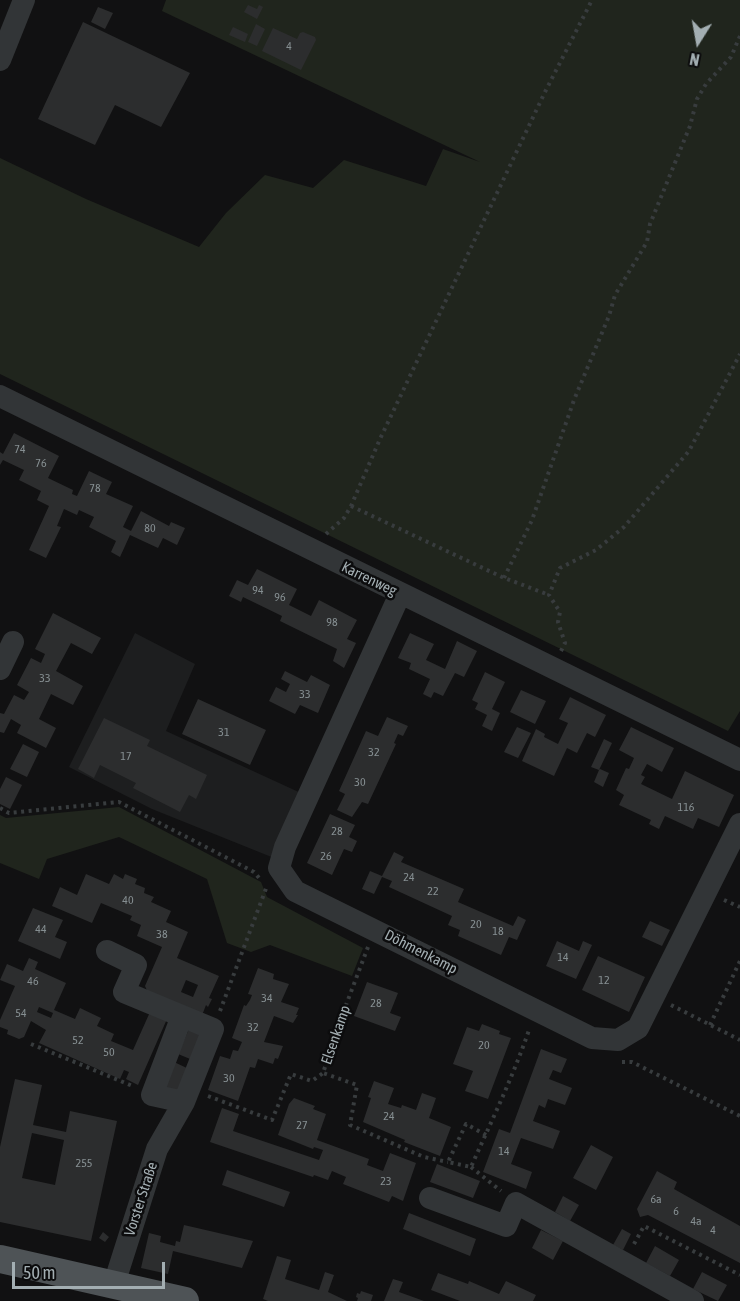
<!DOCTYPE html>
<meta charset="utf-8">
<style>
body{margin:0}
#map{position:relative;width:740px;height:1301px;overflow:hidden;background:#111112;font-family:"Asap Condensed",sans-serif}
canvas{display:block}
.north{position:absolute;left:668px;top:12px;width:60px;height:60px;-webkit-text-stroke:4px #0c0c0d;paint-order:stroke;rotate:191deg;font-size:16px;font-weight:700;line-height:24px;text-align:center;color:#a3aeb2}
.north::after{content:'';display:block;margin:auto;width:21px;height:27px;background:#a3aeb2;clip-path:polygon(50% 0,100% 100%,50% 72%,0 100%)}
.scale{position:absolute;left:12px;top:1262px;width:153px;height:27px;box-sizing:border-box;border:3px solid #a3aeb2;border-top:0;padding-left:8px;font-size:18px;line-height:21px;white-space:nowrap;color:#a3aeb2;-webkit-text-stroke:4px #0c0c0d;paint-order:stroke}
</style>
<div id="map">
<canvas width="740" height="1301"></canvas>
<div class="north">N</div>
<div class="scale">50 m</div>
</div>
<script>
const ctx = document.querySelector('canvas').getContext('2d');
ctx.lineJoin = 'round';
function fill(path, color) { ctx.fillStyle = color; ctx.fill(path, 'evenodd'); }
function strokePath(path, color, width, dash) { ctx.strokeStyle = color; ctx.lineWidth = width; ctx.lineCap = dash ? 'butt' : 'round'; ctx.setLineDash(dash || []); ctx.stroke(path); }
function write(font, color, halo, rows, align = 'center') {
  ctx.font = font + ' "Asap Condensed",sans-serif'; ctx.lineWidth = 5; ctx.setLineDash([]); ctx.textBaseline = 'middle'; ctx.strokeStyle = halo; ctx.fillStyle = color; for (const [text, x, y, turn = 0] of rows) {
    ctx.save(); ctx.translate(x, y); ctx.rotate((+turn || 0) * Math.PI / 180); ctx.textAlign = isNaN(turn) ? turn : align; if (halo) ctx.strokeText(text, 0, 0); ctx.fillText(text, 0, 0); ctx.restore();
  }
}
const built = new Path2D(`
 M 135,633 L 195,664 L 166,731 L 303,794 L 274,858 L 152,809 L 69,767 Z`);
const green = new Path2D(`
 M 166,0 L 740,0 L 740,711 L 728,731 L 0,374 L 0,158 L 86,199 L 199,247 L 226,213 L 265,175 L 313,188 L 344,160 L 426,186 L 443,149 L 480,162 L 162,11 Z
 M 119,807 L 261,882 L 267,897 L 363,948 L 352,976 L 270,945 L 251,952 L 227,943 L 207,879 L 119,837 L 47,859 L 39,879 L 0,863 L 0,815 L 6,818 Z`);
const building = new Path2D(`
 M 248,5 L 257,9 L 259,5 L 263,7 L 257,19 L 244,12 Z
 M 98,7 L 113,13 L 105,29 L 91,22 Z
 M 83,22 L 190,73 L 161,127 L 115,105 L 95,145 L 38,119 Z
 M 256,24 L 265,29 L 257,46 L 248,42 Z
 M 233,27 L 248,34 L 245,42 L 229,35 Z
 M 273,28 L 297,39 L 300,33 L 303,32 L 315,37 L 316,40 L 301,70 L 262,51 Z
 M 14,433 L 59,456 L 48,478 L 73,490 L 72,494 L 77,496 L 89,471 L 112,482 L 106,494 L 133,506 L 123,527 L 131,531 L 141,511 L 169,526 L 171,522 L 185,528 L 177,545 L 163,538 L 158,548 L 130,535 L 120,557 L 111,552 L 116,541 L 89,527 L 94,517 L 79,510 L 77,515 L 64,509 L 57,526 L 61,527 L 46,558 L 29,550 L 49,506 L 37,500 L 41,491 L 19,480 L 24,470 L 3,460 L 0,465 L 0,452 L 3,454 Z
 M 257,569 L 297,589 L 289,605 L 311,616 L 319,600 L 357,620 L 347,639 L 356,643 L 344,668 L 333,661 L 337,649 L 280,621 L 282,616 L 243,597 L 241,602 L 229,596 L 237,580 L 248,585 Z
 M 53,613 L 101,638 L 92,654 L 71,643 L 56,671 L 83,686 L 73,705 L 51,694 L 39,719 L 56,728 L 46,748 L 17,733 L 21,725 L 11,719 L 4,733 L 0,732 L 0,713 L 4,714 L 14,695 L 24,700 L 29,692 L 17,685 L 31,658 L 41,663 L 45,654 L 35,649 Z
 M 410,633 L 434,644 L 426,660 L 445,669 L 457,641 L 477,651 L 464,677 L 455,673 L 443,696 L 434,692 L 431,698 L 423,694 L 430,679 L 409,669 L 411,663 L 398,658 Z
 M 285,671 L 307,682 L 311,675 L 330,685 L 318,713 L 300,705 L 295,714 L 269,701 L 276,687 L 286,692 L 290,684 L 281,679 Z
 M 485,672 L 505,682 L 492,709 L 500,713 L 492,731 L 482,726 L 487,715 L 475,709 L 478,703 L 472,700 Z
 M 521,690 L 546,701 L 535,724 L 510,712 Z
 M 570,697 L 606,715 L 595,737 L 587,733 L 577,753 L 567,748 L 554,776 L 522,761 L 536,729 L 545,734 L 544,737 L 558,744 L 568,723 L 559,719 Z
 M 198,699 L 266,730 L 250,765 L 182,734 Z
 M 387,717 L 408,726 L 403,736 L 398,734 L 394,743 L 396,744 L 368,804 L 362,802 L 352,817 L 337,810 L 345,794 L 339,791 L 366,731 L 378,736 Z
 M 104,718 L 150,740 L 147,746 L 207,775 L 196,799 L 189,795 L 180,812 L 133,788 L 136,783 L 100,765 L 94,778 L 78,769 Z
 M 517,727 L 531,733 L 518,758 L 504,752 Z
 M 631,727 L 674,748 L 662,772 L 647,764 L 641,775 L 645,777 L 641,784 L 672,799 L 685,771 L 734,795 L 719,827 L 698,818 L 693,829 L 665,816 L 659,829 L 649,824 L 651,820 L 619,805 L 624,795 L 616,790 L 626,768 L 629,769 L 634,758 L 619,750 Z
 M 604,739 L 612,743 L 599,770 L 600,769 L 609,773 L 603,787 L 594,782 L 599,770 L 591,767 Z
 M 23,744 L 39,752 L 27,777 L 10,769 Z
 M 6,777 L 22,785 L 10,809 L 0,804 L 0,789 Z
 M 330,814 L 355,825 L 349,837 L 357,841 L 352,852 L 344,849 L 332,875 L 307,863 Z
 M 394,852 L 404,857 L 401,862 L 464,889 L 458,902 L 513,926 L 518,916 L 526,920 L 517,940 L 509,937 L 501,955 L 458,936 L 460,930 L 448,925 L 452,916 L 389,887 L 392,881 L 382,877 L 374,894 L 362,889 L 370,871 L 382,876 Z
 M 86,874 L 109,884 L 114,874 L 123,879 L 125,874 L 137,879 L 135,884 L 145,888 L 144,893 L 154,897 L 151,902 L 171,911 L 166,922 L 188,932 L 177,958 L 219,976 L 209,998 L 212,999 L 208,1007 L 206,1005 L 201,1018 L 149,995 L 145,986 L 162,947 L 137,936 L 141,925 L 130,920 L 132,916 L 101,903 L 92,923 L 52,906 L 60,887 L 77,895 ZM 186,980 L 198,985 L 193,997 L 181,992 Z
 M 33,908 L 63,920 L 55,937 L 67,942 L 60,959 L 18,941 Z
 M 650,921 L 670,930 L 662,946 L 642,937 Z
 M 557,941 L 579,951 L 583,941 L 592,945 L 576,979 L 546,966 Z
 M 598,956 L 645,977 L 629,1012 L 582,990 Z
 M 29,958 L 38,962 L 35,969 L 66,983 L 54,1010 L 75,1019 L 80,1008 L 101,1018 L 97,1026 L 114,1034 L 111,1041 L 133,1050 L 150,1012 L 167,1019 L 138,1085 L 126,1079 L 129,1072 L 124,1070 L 120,1079 L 39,1043 L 46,1030 L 31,1021 L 24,1037 L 19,1039 L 7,1034 L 8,1030 L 0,1027 L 0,1020 L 15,986 L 0,980 L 7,964 L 23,971 ZM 39,1007 L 53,1013 L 51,1018 L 37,1012 Z
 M 258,968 L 274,974 L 273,979 L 289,984 L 281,1002 L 299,1008 L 296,1015 L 298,1015 L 293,1023 L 274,1016 L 264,1042 L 283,1046 L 278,1059 L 275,1058 L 273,1064 L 258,1059 L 255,1068 L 250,1067 L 238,1101 L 208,1090 L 220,1056 L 230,1059 L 233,1050 L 238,1051 L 242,1042 L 232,1038 L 244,1005 L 246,1006 L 250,1000 L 252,995 L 248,994 Z
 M 367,982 L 398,993 L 390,1013 L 401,1017 L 395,1031 L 354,1016 Z
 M 482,1024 L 500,1031 L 499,1034 L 511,1038 L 488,1099 L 465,1091 L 473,1071 L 453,1064 L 467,1027 L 479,1031 Z
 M 189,1029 L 206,1036 L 195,1061 L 178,1054 Z
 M 541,1049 L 567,1059 L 561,1073 L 553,1070 L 549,1079 L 572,1088 L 565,1105 L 548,1099 L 545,1108 L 539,1105 L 533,1121 L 560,1131 L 553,1149 L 521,1138 L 511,1164 L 532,1172 L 526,1189 L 483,1172 L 499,1129 L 510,1133 Z
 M 174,1062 L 191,1070 L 179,1094 L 163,1087 Z
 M 15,1079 L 42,1085 L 33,1125 L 66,1132 L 70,1111 L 117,1121 L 91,1241 L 0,1222 L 0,1147 ZM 32,1133 L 64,1140 L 55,1185 L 22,1178 Z
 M 374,1081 L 394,1088 L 388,1104 L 401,1108 L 402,1105 L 416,1110 L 422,1093 L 436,1098 L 429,1118 L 451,1127 L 440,1156 L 404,1142 L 405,1140 L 363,1122 L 371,1098 L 368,1097 Z
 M 294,1098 L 315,1106 L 313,1109 L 326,1114 L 317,1140 L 369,1159 L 367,1165 L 383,1171 L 390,1153 L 416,1163 L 403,1201 L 392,1196 L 389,1202 L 343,1184 L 346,1177 L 332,1171 L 328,1180 L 314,1175 L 313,1177 L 210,1142 L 222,1108 L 239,1114 L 233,1131 L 319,1160 L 323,1150 L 314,1147 L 313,1149 L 278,1135 L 289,1104 Z
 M 591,1145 L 613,1157 L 596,1190 L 573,1178 Z
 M 437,1164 L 480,1181 L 473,1198 L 430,1182 Z
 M 227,1170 L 290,1192 L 284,1207 L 222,1185 Z
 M 657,1171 L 677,1182 L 674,1189 L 740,1226 L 740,1263 L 648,1215 L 640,1217 L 637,1209 Z
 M 563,1196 L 579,1205 L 570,1221 L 555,1212 Z
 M 409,1213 L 476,1239 L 470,1256 L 403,1229 Z
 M 184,1225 L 253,1241 L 242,1268 L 173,1251 L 168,1274 L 141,1268 L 149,1233 L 161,1236 L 160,1242 L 175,1246 L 176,1241 L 180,1242 Z
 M 622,1229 L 631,1234 L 623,1250 L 613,1245 Z
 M 541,1230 L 563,1241 L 553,1260 L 532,1248 Z
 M 103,1232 L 109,1237 L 105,1242 L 99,1238 Z
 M 655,1246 L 679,1260 L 670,1276 L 646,1263 Z
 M 277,1256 L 291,1260 L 285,1279 L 319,1290 L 325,1272 L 334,1275 L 328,1292 L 347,1301 L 268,1301 L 263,1299 Z
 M 702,1272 L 727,1285 L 718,1301 L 693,1289 Z
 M 438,1273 L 468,1284 L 469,1281 L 499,1294 L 506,1281 L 536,1295 L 533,1301 L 460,1301 L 431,1290 Z
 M 393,1279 L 403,1282 L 399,1292 L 424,1301 L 384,1301 Z
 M 361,1291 L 373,1295 L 371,1301 L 357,1301 L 358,1298 L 356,1297 L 357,1293 L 360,1294 Z`);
const path = new Path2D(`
 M 351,506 L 502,577 L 549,595
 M 326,534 L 344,518 L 351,506 L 380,439 L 545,92 L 592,0
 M 504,578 L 532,520 L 574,400 L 609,316 L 615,295 L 647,242 L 650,224 L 690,126 L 697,99 L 706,84 L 731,57 L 740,36
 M 561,651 L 565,643 L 558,622 L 560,612 L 549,595 L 560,568 L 596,550 L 624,527 L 689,451 L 740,354
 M 0,808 L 9,813 L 119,802 L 254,872 L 260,879
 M 724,900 L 740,907
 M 368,947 L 343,1013 L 323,1073 L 357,1085 L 350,1125 L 424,1157 L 448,1162
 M 671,1005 L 740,1040
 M 220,1011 L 267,886
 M 710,1025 L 740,961
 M 31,1044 L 135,1087
 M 622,1062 L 632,1062 L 740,1116
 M 208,1096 L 272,1120 L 291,1074 L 312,1081 L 323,1073
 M 486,1135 L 466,1124 L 448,1162 L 471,1167 C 491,1122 513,1077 529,1030
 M 471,1167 L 501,1191
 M 634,1244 L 644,1226 L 740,1275`);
const minor = new Path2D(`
 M 0,60 L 24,0
 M 0,396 L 740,760
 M 400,594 L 285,847 L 279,868 L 295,891 L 592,1038 L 618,1040 L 638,1028 L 740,824
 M 0,669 L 13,642
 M 107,951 L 136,965 L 124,992 L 213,1029 L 184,1102 L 157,1149 L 114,1284
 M 182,1016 L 152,1095 L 184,1102
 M 430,1198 L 506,1226 L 516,1203 L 693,1301`);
const major = new Path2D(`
 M 0,1259 L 185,1301`);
const numberNames = [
 ["4",289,46],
 ["74",20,449],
 ["76",41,463],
 ["78",95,488],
 ["80",150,528],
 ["94",258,590],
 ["96",280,597],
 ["98",332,622],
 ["33",45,678],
 ["33",305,694],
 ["31",224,732],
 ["32",374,752],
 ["17",126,756],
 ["30",360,782],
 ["116",686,807],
 ["28",337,831],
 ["26",326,856],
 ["24",409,877],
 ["22",433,891],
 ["40",128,900],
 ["20",476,924],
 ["44",41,929],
 ["18",498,931],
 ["38",162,934],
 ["14",563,957],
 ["12",604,980],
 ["46",33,981],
 ["34",267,998],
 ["28",376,1003],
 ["54",21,1013],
 ["32",253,1027],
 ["52",78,1040],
 ["20",484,1045],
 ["50",109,1052],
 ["30",229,1078],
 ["24",389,1116],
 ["27",302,1125],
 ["14",504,1151],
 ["255",84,1163],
 ["23",386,1181],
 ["6a",656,1199],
 ["6",676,1211],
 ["4a",696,1221],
 ["4",713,1230]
];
const streetNames = [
 ["Karrenweg",369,579,26],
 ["Döhmenkamp",421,952,27],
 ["Elsenkamp",336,1035,-71],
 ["Vorster Straße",141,1199,-72]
];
fill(built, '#1d1e1f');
fill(green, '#20251d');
fill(building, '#2c2d2e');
strokePath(path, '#383c3e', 4, [3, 4.5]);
strokePath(minor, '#323537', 22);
strokePath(major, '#4e5356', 28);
write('12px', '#858e91', null, numberNames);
write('15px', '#a3aeb2', '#0c0c0d', streetNames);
</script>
